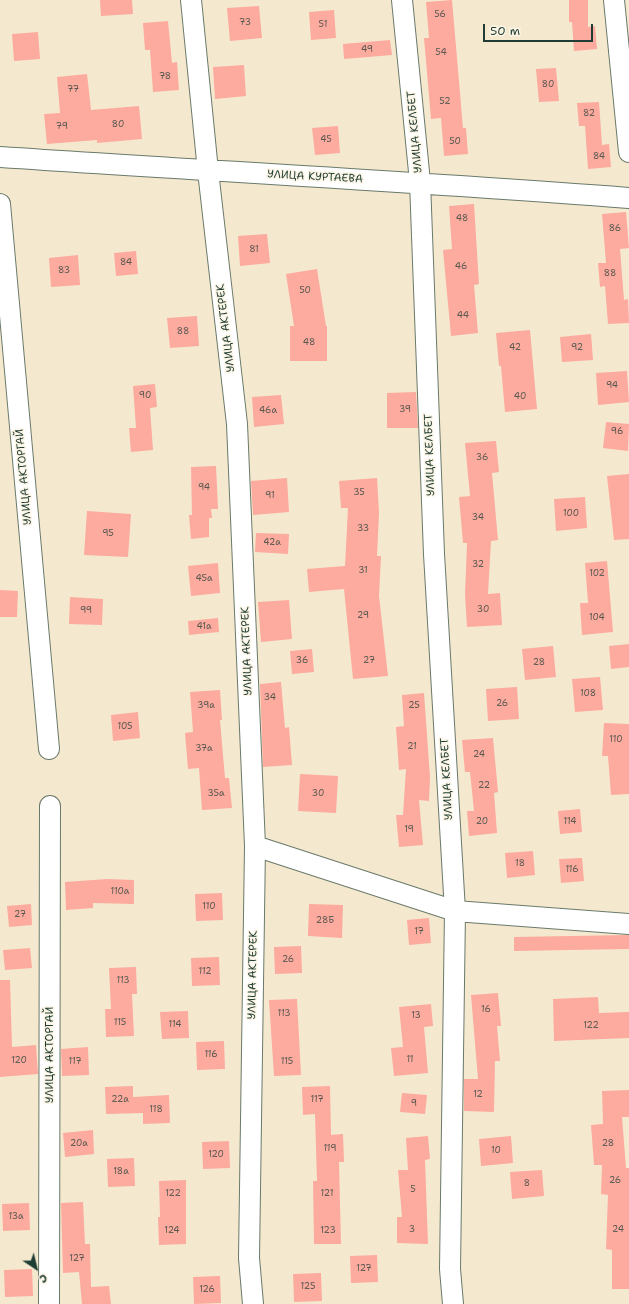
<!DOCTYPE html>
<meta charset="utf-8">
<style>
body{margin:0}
#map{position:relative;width:629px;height:1304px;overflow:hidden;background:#f4e9cf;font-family:"Shantell Sans",sans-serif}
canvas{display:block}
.north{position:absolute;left:16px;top:1248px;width:40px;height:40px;-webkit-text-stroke:3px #fcf5e5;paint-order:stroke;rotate:145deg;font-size:11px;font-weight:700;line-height:16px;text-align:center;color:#1f3d34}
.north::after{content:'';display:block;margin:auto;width:14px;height:18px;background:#1f3d34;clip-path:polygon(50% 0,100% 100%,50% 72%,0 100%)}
.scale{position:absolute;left:483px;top:24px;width:110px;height:18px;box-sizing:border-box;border:2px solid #1f3d34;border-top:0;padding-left:5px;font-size:12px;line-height:14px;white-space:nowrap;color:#1f3d34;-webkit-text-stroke:3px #fcf5e5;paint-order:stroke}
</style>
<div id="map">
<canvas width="629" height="1304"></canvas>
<div class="north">С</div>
<div class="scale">50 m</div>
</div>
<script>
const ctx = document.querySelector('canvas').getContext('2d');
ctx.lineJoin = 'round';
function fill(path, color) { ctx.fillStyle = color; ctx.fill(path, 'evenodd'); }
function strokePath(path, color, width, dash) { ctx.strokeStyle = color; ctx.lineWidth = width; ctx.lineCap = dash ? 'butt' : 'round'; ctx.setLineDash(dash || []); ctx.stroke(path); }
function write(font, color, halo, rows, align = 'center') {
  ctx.font = font + ' "Shantell Sans",sans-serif'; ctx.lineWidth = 3; ctx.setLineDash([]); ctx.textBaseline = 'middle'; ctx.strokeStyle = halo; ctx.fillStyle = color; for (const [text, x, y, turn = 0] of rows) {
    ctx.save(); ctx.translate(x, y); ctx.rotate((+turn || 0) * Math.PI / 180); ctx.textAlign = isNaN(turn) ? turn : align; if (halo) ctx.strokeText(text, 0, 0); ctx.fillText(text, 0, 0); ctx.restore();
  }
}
const building = new Path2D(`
 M 100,0 L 132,0 L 133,14 L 101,16 Z
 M 452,0 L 463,128 L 466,128 L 468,154 L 444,156 L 441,118 L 431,119 L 424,38 L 429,38 L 426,2 Z
 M 569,0 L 588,0 L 588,27 L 595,26 L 597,49 L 574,51 L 572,22 L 569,22 Z
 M 259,6 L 262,38 L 230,41 L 227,8 Z
 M 334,10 L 336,38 L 311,40 L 309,12 Z
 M 168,21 L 172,63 L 177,62 L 179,90 L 153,92 L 150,50 L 145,50 L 143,23 Z
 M 38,32 L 40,59 L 14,61 L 12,34 Z
 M 390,40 L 392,55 L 344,59 L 343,44 Z
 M 244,65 L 246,96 L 215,99 L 213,67 Z
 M 556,68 L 559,101 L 539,102 L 536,69 Z
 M 87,74 L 91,110 L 139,106 L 142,139 L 97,143 L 97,140 L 47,144 L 44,114 L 60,113 L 57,77 Z
 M 599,102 L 602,145 L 609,144 L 611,167 L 588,169 L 585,126 L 579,126 L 577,103 Z
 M 338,126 L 340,153 L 315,155 L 312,128 Z
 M 474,204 L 479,284 L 474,285 L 478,333 L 451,336 L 443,250 L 452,249 L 449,206 Z
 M 626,212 L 629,248 L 620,249 L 624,300 L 628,299 L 629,323 L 608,324 L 605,286 L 600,287 L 598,263 L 606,263 L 602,214 Z
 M 267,234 L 270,263 L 240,266 L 238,236 Z
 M 136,251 L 138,274 L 116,276 L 114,253 Z
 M 78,255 L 80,285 L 51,287 L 49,258 Z
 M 317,269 L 326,326 L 327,326 L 327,361 L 290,361 L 290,326 L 294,326 L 286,274 Z
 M 197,316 L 199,346 L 170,348 L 167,318 Z
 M 530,330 L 537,409 L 505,412 L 501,366 L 499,366 L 496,333 Z
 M 591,334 L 593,360 L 562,362 L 560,337 Z
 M 627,371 L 629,402 L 598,405 L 596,373 Z
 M 155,384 L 157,407 L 150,408 L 153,450 L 131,452 L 129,428 L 136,428 L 133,386 Z
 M 416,392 L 418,428 L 387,428 L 387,393 Z
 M 281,395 L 284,424 L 254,427 L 252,397 Z
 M 606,422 L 629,424 L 628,451 L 603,448 Z
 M 496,441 L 499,472 L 492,473 L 498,540 L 491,541 L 488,594 L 500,593 L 502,625 L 467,627 L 465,595 L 467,543 L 463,543 L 459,497 L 470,496 L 465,443 Z
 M 216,466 L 218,509 L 211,509 L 212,518 L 209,518 L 209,537 L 191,539 L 189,515 L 192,515 L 191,467 Z
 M 629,474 L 629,539 L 614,540 L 607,476 Z
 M 287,478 L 289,512 L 253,515 L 251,481 Z
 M 377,478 L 379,513 L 377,556 L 381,556 L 379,596 L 388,676 L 353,679 L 344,589 L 309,592 L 307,569 L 345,566 L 348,508 L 341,508 L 339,481 Z
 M 585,497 L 587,528 L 556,531 L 554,499 Z
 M 87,511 L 131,514 L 128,557 L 84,555 Z
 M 256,533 L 289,534 L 288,554 L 255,552 Z
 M 607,561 L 613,632 L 582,635 L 580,603 L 588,603 L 585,563 Z
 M 218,563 L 220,593 L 191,596 L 188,566 Z
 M 0,590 L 18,591 L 17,617 L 0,617 Z
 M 70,597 L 103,599 L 102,625 L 69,624 Z
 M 289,600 L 292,639 L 261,642 L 258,602 Z
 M 218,618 L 219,632 L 189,635 L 188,621 Z
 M 629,644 L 629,667 L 611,669 L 609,646 Z
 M 553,646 L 556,677 L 525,680 L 522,649 Z
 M 312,649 L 314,672 L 292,674 L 290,651 Z
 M 600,677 L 603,710 L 575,712 L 572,679 Z
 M 281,682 L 285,728 L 289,727 L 292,765 L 263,767 L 260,684 Z
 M 517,687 L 519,719 L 488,721 L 486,689 Z
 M 220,690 L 222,720 L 220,720 L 225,778 L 229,778 L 232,808 L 202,810 L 199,768 L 188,769 L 185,733 L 193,732 L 190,692 Z
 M 424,693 L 430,777 L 429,801 L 419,800 L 423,845 L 399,847 L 396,815 L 403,815 L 406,769 L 399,770 L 396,727 L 404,726 L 402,695 Z
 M 138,712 L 140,738 L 113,741 L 111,715 Z
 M 604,723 L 629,724 L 629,794 L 611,795 L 608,756 L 602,756 Z
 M 493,738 L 498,792 L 494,793 L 497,833 L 469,836 L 467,811 L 474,811 L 470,772 L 465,772 L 462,740 Z
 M 300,774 L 338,776 L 336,813 L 298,811 Z
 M 580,809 L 582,832 L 560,834 L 558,811 Z
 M 533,851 L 535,875 L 507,878 L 505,853 Z
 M 582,858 L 584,881 L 561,883 L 559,859 Z
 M 107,879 L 134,880 L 134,904 L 93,903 L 93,908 L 66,910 L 65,882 Z
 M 222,893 L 223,920 L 196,921 L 195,894 Z
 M 31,904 L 32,925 L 9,927 L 7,906 Z
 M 309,904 L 343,905 L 342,938 L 308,936 Z
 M 429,918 L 431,943 L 409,945 L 407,920 Z
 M 629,935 L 629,949 L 514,951 L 514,937 Z
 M 301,946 L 302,973 L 275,974 L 274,947 Z
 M 30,948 L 32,968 L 5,970 L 3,950 Z
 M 219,957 L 220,985 L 192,986 L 191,958 Z
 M 136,967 L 137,994 L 132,994 L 134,1036 L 106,1037 L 105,1009 L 111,1009 L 109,968 Z
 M 0,980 L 10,980 L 12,1047 L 36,1045 L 38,1074 L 0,1077 Z
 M 498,993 L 501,1026 L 497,1026 L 500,1061 L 495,1061 L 494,1112 L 464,1111 L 464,1079 L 478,1079 L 471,995 Z
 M 598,997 L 599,1013 L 629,1012 L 629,1038 L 554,1041 L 553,999 Z
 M 297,999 L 301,1075 L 274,1076 L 269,1000 Z
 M 431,1004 L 433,1026 L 424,1027 L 428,1073 L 394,1076 L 391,1048 L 403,1047 L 399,1007 Z
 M 188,1011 L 189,1038 L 162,1039 L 160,1012 Z
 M 224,1041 L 225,1069 L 197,1070 L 196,1042 Z
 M 88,1047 L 89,1075 L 62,1076 L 61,1049 Z
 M 133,1086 L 133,1097 L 169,1095 L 170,1123 L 143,1124 L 143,1113 L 106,1114 L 105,1087 Z
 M 330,1086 L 331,1135 L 343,1134 L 344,1162 L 339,1162 L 341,1244 L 314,1244 L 313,1181 L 317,1181 L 315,1114 L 303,1115 L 302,1087 Z
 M 629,1090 L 629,1117 L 622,1117 L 626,1168 L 629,1168 L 629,1289 L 612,1289 L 612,1250 L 606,1249 L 608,1195 L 601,1194 L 602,1165 L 594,1165 L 591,1125 L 603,1124 L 602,1091 Z
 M 402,1093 L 427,1095 L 425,1114 L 400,1112 Z
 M 93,1130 L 94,1154 L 65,1157 L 63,1133 Z
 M 428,1136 L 430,1159 L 425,1160 L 428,1244 L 397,1243 L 397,1217 L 402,1217 L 398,1170 L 408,1170 L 406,1138 Z
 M 511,1136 L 513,1163 L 481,1166 L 479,1139 Z
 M 229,1141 L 230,1168 L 203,1169 L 202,1142 Z
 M 134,1158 L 135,1186 L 108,1187 L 107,1159 Z
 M 542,1170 L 544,1196 L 512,1199 L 510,1172 Z
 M 186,1180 L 186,1244 L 159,1245 L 158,1217 L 160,1217 L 159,1181 Z
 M 83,1202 L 85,1244 L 90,1244 L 91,1287 L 109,1286 L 111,1304 L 82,1304 L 79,1272 L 63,1273 L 61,1203 Z
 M 29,1203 L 30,1230 L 3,1231 L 2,1204 Z
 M 377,1255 L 378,1282 L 351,1283 L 350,1256 Z
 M 32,1269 L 33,1296 L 5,1297 L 4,1270 Z
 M 321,1273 L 322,1301 L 294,1302 L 293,1274 Z
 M 220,1276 L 221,1303 L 194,1304 L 193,1277 Z`);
const minor = new Path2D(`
 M 191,0 L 208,171 L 237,424 L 255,846 L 249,1258 L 253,1304
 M 402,0 L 420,182 L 434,554 L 455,911 L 450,1269 L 453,1304
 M 614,0 L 629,152
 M 0,157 C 210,171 419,182 629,198
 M 0,204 L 49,749
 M 255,846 L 455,911 L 629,924
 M 49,1304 L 50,806`);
const numberNames = [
 ["56",440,15],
 ["73",245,23],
 ["51",323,25],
 ["49",367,50],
 ["54",441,53],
 ["78",165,77],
 ["80",548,85],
 ["77",73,90],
 ["52",445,102],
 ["82",589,114],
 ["80",118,125],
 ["79",62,127],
 ["45",326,140],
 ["50",455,142],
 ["84",599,157],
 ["48",462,219],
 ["86",615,229],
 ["81",254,250],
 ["84",126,263],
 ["46",461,267],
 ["83",64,271],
 ["88",610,274],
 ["50",305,291],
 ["44",463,316],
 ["88",183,332],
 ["48",309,343],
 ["42",515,348],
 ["92",577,348],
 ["94",612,386],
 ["90",145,396],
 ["40",520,397],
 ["39",405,410],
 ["46а",268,411],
 ["96",617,432],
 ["36",482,458],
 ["94",204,488],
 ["35",359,493],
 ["91",270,496],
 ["100",571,514],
 ["34",478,518],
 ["33",363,529],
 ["95",108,534],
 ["42а",272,543],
 ["32",478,565],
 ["31",363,571],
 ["102",597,574],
 ["45а",204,579],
 ["30",483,610],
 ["99",86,611],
 ["29",363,616],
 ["104",597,618],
 ["41а",204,627],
 ["36",302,661],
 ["27",369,661],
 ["28",539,663],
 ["108",588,694],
 ["34",270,698],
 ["26",502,704],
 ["39а",206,706],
 ["25",414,706],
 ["105",125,727],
 ["110",616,740],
 ["21",412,747],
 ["37а",204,749],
 ["24",479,755],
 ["22",484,786],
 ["35а",216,794],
 ["30",318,794],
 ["20",482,822],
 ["114",570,822],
 ["19",409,830],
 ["18",520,864],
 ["116",572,870],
 ["110а",120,892],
 ["110",209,907],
 ["27",20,915],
 ["28Б",325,921],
 ["17",419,932],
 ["26",288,960],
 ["112",205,972],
 ["113",123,981],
 ["16",486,1010],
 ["113",284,1014],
 ["13",416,1016],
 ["115",120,1023],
 ["114",175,1025],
 ["122",591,1026],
 ["116",211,1055],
 ["11",410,1060],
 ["120",19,1061],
 ["117",75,1062],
 ["115",287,1062],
 ["12",478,1095],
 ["22а",120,1100],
 ["117",317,1100],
 ["9",414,1104],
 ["118",156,1110],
 ["20а",79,1144],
 ["28",608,1144],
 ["119",330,1149],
 ["10",496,1151],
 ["120",216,1155],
 ["18а",121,1172],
 ["26",615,1181],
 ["8",527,1184],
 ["5",413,1190],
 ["122",173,1194],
 ["121",327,1194],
 ["13а",16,1217],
 ["3",412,1230],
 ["24",618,1230],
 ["124",172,1231],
 ["123",328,1231],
 ["127",77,1259],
 ["127",364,1269],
 ["125",308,1287],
 ["126",207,1290]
];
const streetNames = [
 ["УЛИЦА КЕЛБЕТ",415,132,-95],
 ["УЛИЦА КУРТАЕВА",315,177,3],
 ["УЛИЦА АКТЕРЕК",226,328,-97],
 ["УЛИЦА КЕЛБЕТ",430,455,-92],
 ["УЛИЦА АКТОРГАЙ",24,477,-95],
 ["УЛИЦА АКТЕРЕК",247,651,-92],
 ["УЛИЦА КЕЛБЕТ",447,779,-93],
 ["УЛИЦА АКТЕРЕК",253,975,-89],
 ["УЛИЦА АКТОРГАЙ",50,1055,-90]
];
fill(building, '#fdaa9f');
strokePath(minor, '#6a796a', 22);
strokePath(minor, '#fff', 20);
write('9px', '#56584f', null, numberNames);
write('11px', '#1f3d34', '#fcf5e5', streetNames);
</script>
